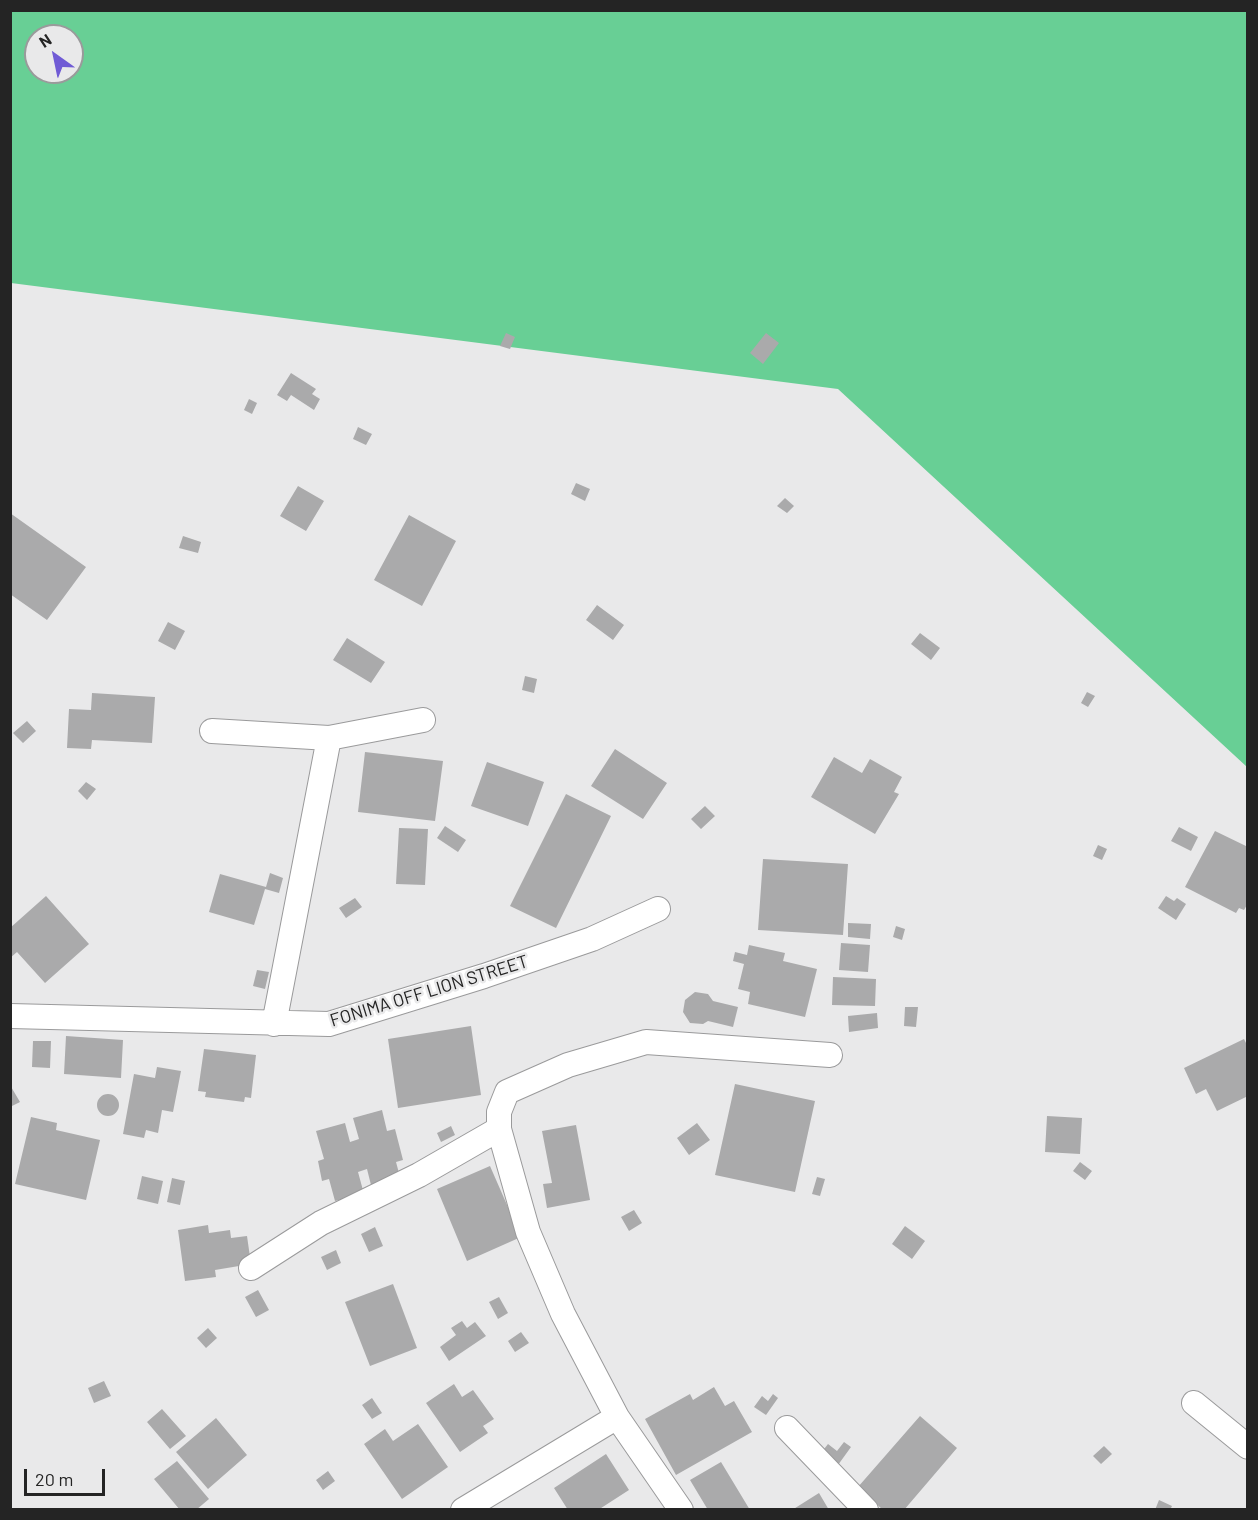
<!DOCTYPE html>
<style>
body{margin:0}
#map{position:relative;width:1258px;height:1520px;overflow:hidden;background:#e9e9ea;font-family:Barlow,sans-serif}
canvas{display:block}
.frame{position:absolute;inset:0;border:12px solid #242424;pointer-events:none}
.north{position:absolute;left:24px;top:24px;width:60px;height:60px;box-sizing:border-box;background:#e9e9ea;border:2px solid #9a9a9b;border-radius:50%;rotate:327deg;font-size:16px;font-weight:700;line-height:24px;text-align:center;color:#242424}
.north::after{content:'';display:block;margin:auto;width:21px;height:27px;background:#705bd5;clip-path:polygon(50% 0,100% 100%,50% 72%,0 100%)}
.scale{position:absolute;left:24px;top:1469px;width:81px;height:27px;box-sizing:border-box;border:3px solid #242424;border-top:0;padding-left:8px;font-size:18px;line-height:21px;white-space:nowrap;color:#242424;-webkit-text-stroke:4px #e9e9ea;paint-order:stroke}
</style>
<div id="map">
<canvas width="1258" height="1520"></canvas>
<div class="frame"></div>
<div class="north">N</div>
<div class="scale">20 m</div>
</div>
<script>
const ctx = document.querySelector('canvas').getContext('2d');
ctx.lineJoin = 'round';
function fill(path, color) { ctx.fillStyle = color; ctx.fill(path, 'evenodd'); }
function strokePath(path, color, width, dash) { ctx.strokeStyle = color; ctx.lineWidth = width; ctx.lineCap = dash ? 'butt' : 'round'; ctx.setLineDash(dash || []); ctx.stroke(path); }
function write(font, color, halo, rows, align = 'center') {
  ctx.font = font + ' Barlow,sans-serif'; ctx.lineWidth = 5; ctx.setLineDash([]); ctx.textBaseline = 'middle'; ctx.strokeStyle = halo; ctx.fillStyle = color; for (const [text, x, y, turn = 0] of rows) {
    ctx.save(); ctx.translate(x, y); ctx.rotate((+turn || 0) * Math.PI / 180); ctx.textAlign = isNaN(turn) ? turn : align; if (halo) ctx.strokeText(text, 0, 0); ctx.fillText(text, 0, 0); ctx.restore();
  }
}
const forest = new Path2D(`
 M 11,11 L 1247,11 L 1247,767 L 838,389 L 11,283 ZM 36,36 L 72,36 L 72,72 L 36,72 Z`);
const building = new Path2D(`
 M 506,333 L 515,337 L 510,349 L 500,346 Z
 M 766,333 L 779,343 L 763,364 L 750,353 Z
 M 291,373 L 316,389 L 312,394 L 320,399 L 314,410 L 291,395 L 287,401 L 277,395 Z
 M 249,399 L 257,403 L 252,414 L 244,410 Z
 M 358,427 L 372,434 L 366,445 L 353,439 Z
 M 576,483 L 590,489 L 585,501 L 571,494 Z
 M 298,486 L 324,501 L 306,531 L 280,516 Z
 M 785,498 L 794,506 L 787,513 L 777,506 Z
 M 10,513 L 86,567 L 47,620 L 10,594 Z
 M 409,515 L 456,541 L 422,606 L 374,580 Z
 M 183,536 L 201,542 L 198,553 L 179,548 Z
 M 597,605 L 624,625 L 613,640 L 586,620 Z
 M 168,622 L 185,631 L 175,650 L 158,641 Z
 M 920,633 L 940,648 L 931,660 L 911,644 Z
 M 347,638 L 385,662 L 371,683 L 333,660 Z
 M 525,676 L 537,679 L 534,693 L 522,690 Z
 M 1087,692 L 1095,696 L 1088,707 L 1081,703 Z
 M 92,693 L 155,697 L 152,743 L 92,740 L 91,749 L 67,748 L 69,709 L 91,710 Z
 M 27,721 L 36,731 L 23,743 L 13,733 Z
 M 615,749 L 667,783 L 643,819 L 591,786 Z
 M 365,752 L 443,761 L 435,821 L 358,812 Z
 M 834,757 L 862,773 L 870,759 L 902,777 L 894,792 L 899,794 L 875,834 L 811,797 Z
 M 487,762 L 544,782 L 528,826 L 471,806 Z
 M 86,782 L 96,789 L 87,800 L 78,791 Z
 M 566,794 L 611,816 L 556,928 L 510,906 Z
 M 705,806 L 715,816 L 701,829 L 691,819 Z
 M 445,826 L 466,840 L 458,852 L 437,838 Z
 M 1179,827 L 1198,837 L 1191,851 L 1171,841 Z
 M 399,828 L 428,829 L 425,885 L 396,884 Z
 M 1215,831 L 1248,847 L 1248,903 L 1244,910 L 1239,908 L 1236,913 L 1185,887 Z
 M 1098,845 L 1107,849 L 1102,860 L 1093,856 Z
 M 763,859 L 848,864 L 843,935 L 758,930 Z
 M 270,873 L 283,878 L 279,893 L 265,889 L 254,925 L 209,912 L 220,874 L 266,887 Z
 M 46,896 L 89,944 L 45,983 L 17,952 L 10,958 L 10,928 Z
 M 1166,896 L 1174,901 L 1177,898 L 1186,904 L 1176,920 L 1158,908 Z
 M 355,898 L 362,907 L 346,918 L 339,908 Z
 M 848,923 L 871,924 L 870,939 L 848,937 Z
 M 896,926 L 905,929 L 902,940 L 893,937 Z
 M 841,943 L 870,945 L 868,972 L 839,970 Z
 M 749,945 L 785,953 L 783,961 L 817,969 L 805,1017 L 748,1004 L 750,992 L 738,989 L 744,964 L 733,961 L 735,952 L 747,955 Z
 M 257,970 L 269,972 L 265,989 L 253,986 Z
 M 833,977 L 876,979 L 875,1006 L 832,1005 Z
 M 695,992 L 708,994 L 713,1001 L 738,1007 L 733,1027 L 708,1021 L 703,1024 L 690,1023 L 683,1012 L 685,1000 Z
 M 905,1007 L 918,1007 L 916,1027 L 904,1026 Z
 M 877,1013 L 878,1028 L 849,1032 L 848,1016 Z
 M 471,1026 L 481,1095 L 398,1108 L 388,1039 Z
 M 66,1036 L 123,1040 L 121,1078 L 64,1074 Z
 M 1244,1039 L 1248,1047 L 1248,1096 L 1217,1111 L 1206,1089 L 1196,1094 L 1184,1068 Z
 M 33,1041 L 51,1041 L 50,1068 L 32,1067 Z
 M 204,1049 L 256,1055 L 251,1098 L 245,1097 L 244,1102 L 205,1097 L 206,1092 L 198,1091 Z
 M 157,1067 L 181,1071 L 173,1112 L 162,1110 L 158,1133 L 146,1130 L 144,1138 L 123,1134 L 134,1074 L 155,1078 Z
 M 735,1084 L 815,1101 L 795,1192 L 715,1175 Z
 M 10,1085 L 20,1102 L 10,1107 Z
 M97 1105a11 11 0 1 1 22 0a11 11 0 1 1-22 0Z
 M 382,1110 L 387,1131 L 395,1129 L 403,1160 L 396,1162 L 400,1177 L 371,1185 L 367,1169 L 358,1172 L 364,1194 L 335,1201 L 329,1179 L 322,1181 L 318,1161 L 324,1159 L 316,1131 L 345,1123 L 350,1142 L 359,1139 L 353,1118 Z
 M 1047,1116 L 1082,1118 L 1080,1154 L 1045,1152 Z
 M 31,1117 L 57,1123 L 56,1130 L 100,1140 L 86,1200 L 15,1184 Z
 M 697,1123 L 710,1140 L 689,1155 L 677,1138 Z
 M 576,1125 L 590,1200 L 547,1208 L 543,1184 L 552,1183 L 542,1131 Z
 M 451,1126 L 455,1135 L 441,1142 L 437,1133 Z
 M 1080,1162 L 1092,1171 L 1085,1180 L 1073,1171 Z
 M 490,1166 L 521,1237 L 467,1261 L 437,1189 Z
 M 142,1176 L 163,1181 L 158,1204 L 137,1199 Z
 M 817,1177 L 825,1179 L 820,1196 L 812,1194 Z
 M 172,1178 L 185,1181 L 180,1205 L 167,1202 Z
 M 634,1210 L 642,1223 L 629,1231 L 621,1217 Z
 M 208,1225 L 209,1233 L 230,1230 L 231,1238 L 247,1236 L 251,1264 L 215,1270 L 216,1277 L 185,1281 L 178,1230 Z
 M 905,1226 L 925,1241 L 912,1259 L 892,1244 Z
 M 375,1227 L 383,1246 L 369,1252 L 361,1234 Z
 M 336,1250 L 341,1263 L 327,1270 L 321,1257 Z
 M 393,1284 L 417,1348 L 370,1366 L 345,1302 Z
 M 258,1290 L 269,1310 L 256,1317 L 245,1297 Z
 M 499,1297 L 508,1313 L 498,1319 L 489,1302 Z
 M 462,1321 L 467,1328 L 475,1322 L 486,1336 L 449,1361 L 440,1347 L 456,1335 L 451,1328 Z
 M 208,1328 L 217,1338 L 206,1348 L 197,1338 Z
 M 521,1332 L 529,1343 L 515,1352 L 508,1341 Z
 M 104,1381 L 111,1396 L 94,1403 L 88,1388 Z
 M 454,1384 L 462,1397 L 473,1390 L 494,1419 L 483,1426 L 488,1433 L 460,1452 L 426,1403 Z
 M 714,1387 L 725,1406 L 734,1401 L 752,1432 L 676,1475 L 645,1419 L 690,1394 L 693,1400 Z
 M 773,1394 L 778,1398 L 766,1415 L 754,1407 L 762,1396 L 768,1401 Z
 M 372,1398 L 382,1413 L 372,1419 L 362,1405 Z
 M 162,1409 L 186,1436 L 170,1449 L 147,1422 Z
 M 920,1416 L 957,1448 L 904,1510 L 883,1510 L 858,1487 Z
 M 216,1418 L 247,1455 L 208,1489 L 176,1452 Z
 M 418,1424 L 448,1467 L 402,1499 L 364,1444 L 385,1429 L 393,1441 Z
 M 844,1442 L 851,1447 L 838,1465 L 821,1453 L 828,1444 L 837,1451 Z
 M 1104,1446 L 1112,1454 L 1101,1464 L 1093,1456 Z
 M 606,1454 L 629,1490 L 598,1510 L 568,1510 L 554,1488 Z
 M 177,1461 L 209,1499 L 196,1510 L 180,1510 L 154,1479 Z
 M 721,1462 L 750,1510 L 708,1510 L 690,1480 Z
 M 328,1471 L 335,1481 L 323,1490 L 316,1480 Z
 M 819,1493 L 829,1510 L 792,1510 Z
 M 1159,1500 L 1172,1506 L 1170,1510 L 1155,1510 Z`);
const street = new Path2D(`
 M 212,731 L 329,738 L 423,720
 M 10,1016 L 329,1024 L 484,976 L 592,939 L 658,909
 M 274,1024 L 329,738
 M 251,1268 L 321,1223 L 419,1175 L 499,1129
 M 1194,1403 L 1248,1447
 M 787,1428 L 866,1510
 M 463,1510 L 617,1417
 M 681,1510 L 617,1417 L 563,1314 L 528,1232 L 499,1129 L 499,1112 L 507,1092 L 568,1065 L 646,1042 L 830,1055`);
const streetNames = [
 ["FONIMA OFF LION STREET",429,991,-17]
];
fill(forest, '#68cf95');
fill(building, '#aaaaab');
strokePath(street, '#9a9a9b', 26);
strokePath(street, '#fff', 24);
write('18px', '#242424', '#e9e9ea', streetNames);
</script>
